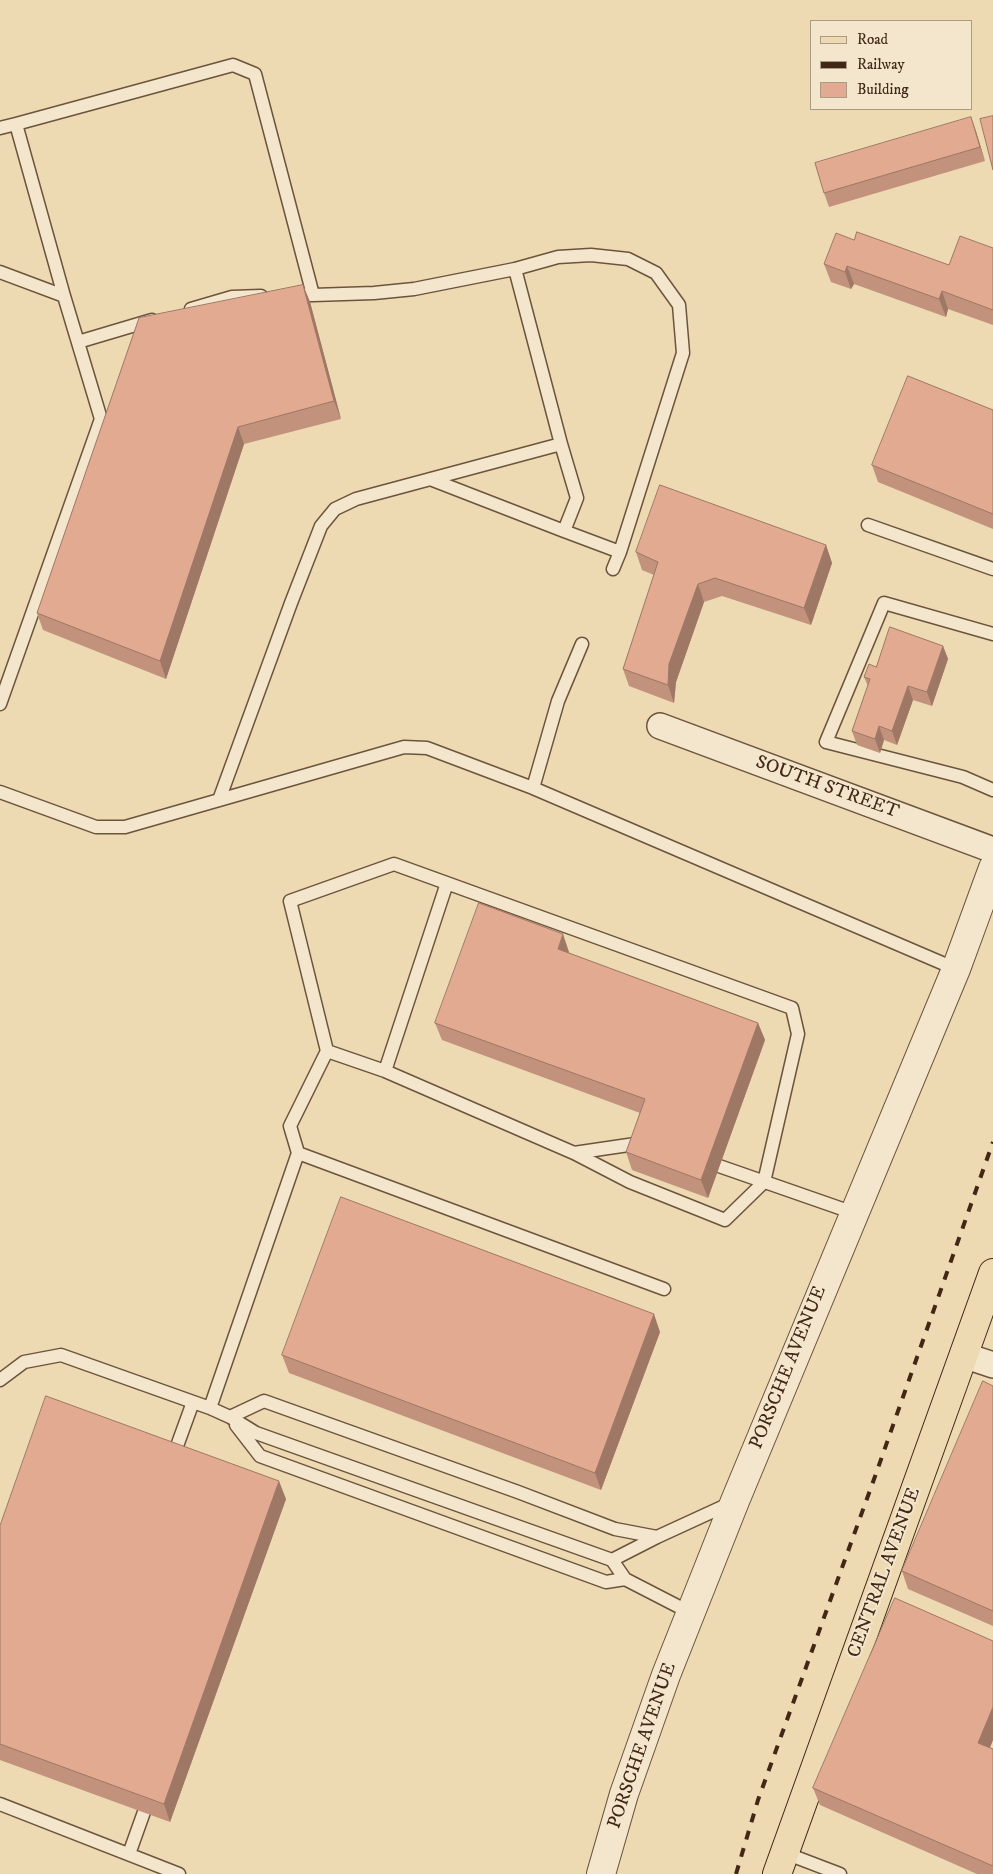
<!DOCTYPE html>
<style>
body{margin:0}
#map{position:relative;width:993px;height:1874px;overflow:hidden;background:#edd9b2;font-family:"IM FELL DW Pica",serif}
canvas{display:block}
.legend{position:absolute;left:810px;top:20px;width:162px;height:90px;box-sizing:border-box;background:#f3e6cd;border:1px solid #ac9a83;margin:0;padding:6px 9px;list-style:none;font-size:15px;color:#412715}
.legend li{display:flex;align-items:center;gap:10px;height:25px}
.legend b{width:25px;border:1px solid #ac9a83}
</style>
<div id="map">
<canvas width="993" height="1874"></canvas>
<ul class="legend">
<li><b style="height:6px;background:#edd9b2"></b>Road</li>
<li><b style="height:6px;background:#412715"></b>Railway</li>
<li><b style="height:14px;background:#e2aa90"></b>Building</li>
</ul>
</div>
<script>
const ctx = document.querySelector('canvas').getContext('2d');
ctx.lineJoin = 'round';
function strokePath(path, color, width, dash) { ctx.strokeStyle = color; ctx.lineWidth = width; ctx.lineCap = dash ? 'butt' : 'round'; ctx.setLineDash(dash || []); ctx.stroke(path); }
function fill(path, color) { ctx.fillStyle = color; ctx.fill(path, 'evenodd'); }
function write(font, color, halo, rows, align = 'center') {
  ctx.font = font + ' "IM FELL DW Pica",serif'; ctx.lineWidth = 4; ctx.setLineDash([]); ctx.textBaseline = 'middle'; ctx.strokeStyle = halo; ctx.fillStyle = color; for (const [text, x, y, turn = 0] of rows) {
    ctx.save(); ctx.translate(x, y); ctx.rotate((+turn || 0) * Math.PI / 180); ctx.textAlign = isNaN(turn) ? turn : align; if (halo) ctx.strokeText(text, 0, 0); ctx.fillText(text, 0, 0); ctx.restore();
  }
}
const service = new Path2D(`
 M 0,128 L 16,124
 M 515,269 L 558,257 L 591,255 L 628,259 L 656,273 L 679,305 L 683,353 L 620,552 L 613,569
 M 0,272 L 64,296 L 101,419 L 0,704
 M 64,296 L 16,124 L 233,65 L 255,74 L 313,295 L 306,295
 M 191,309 L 232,297 L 261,296
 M 78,342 L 152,320
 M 430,479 L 564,531 L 577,498 L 561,444
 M 868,525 L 993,569
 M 564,531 L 620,552
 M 993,634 L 884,603 L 826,742 L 963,777 L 993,790
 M 533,788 L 558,701 L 582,644
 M 0,792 L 96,827 L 125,827 L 404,747 L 427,748 L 533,788 L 956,969
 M 219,800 L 291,603 L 321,526 L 335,509 L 356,499 L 561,444 L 515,269 L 414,289 L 374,293 L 313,295
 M 394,864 L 792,1008 L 798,1034 L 764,1182 L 725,1220 L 630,1182 L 574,1153 L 385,1071 L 327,1051 L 290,901 Z
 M 385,1071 L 447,883
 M 298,1153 L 290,1126 L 327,1051
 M 574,1153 L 642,1143
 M 719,1166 L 854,1213
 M 0,1380 L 24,1362 L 61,1355 L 210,1408 L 230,1417 L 256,1433 L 612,1560 L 625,1579 L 691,1613
 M 210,1408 L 298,1153 L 664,1289
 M 230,1417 L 264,1401 L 518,1492 L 615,1529 L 657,1537 L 731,1503
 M 236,1425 L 260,1456 L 606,1582 L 625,1579
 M 173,1457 L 193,1402
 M 612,1560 L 657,1537
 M 0,1804 L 179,1874
 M 785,1853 L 840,1874
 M 129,1854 L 144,1812`);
const minor = new Path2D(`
 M 660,726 L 993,850
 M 963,1355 L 993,1365`);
const tertiary = new Path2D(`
 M 601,1874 L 624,1794 L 666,1675 L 735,1501 L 956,969 L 993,868`);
const primary = new Path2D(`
 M 777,1874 L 993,1273`);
const rail = new Path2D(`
 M 736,1874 L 758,1800 L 873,1482 L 993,1142`);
const wall = new Path2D(`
 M 971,117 L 985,161 L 829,207 L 824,193 Z
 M 854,240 L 949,265 L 993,248 L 993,325 L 948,309 L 946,317 L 854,284 L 851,289 L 831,282 L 824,264 Z
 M 303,285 L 310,302 L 341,419 L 244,444 L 166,679 L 43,630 L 37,613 Z
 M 993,410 L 993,529 L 878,482 L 872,465 Z
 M 826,545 L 832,563 L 811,625 L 722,596 L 704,602 L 676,682 L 674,703 L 629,686 L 623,669 L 654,575 L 642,570 L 636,552 Z
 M 943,646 L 948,659 L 932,706 L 913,700 L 897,745 L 884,740 L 880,753 L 857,745 L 852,731 L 868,686 L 864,677 L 876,667 Z
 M 569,952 L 569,953 L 758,1023 L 765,1040 L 708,1198 L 632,1170 L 626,1152 L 640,1113 L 442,1040 L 435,1023 Z
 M 660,1332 L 601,1490 L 289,1373 L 282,1355 Z
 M 993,1386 L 993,1626 L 908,1589 L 902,1571 Z
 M 286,1499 L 170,1822 L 0,1760 L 0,1526 Z
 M 993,1641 L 993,1740 L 990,1748 L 993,1749 L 993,1874 L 977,1874 L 820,1805 L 813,1788 Z`);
const shadedWall = new Path2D(`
 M 971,117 L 976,131 L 985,161 L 980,147 Z
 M 847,266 L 854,284 L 851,289 L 845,272 Z
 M 303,285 L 310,302 L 341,419 L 334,401 Z
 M 942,291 L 948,309 L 946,317 L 939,299 Z
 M 238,427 L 244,444 L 166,679 L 160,661 Z
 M 826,545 L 832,563 L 811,625 L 804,608 Z
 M 698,584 L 704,602 L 676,682 L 674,703 L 668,685 L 669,664 Z
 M 943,646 L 948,659 L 932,706 L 927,692 Z
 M 908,686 L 913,700 L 897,745 L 892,731 Z
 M 879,726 L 884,740 L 880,753 L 875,739 Z
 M 563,934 L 569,952 L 564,967 L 558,949 Z
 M 758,1023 L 765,1040 L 708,1198 L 701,1180 Z
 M 654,1314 L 660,1332 L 601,1490 L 595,1473 Z
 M 279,1481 L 286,1499 L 170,1822 L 164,1804 Z
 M 993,1707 L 993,1740 L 984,1760 L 978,1743 Z`);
const building = new Path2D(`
 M 993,116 L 993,170 L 980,119 Z
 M 971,117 L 980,147 L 824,193 L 815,163 Z
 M 857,232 L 949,265 L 960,236 L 993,248 L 993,310 L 942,291 L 939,299 L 847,266 L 845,272 L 824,264 L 836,233 L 854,240 Z
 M 303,285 L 334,401 L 238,427 L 160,661 L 37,613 L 139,318 Z
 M 908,376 L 993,410 L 993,514 L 872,465 Z
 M 660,485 L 826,545 L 804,608 L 715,578 L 698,584 L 669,664 L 668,685 L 623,669 L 658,562 L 636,552 Z
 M 890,627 L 943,646 L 927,692 L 908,686 L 892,731 L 879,726 L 875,739 L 852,731 L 870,679 L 864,677 L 869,664 L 876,667 Z
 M 479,903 L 563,934 L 558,949 L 758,1023 L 701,1180 L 626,1152 L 645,1099 L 435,1023 Z
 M 341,1197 L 654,1314 L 595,1473 L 282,1355 Z
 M 983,1381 L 993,1386 L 993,1611 L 902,1571 Z
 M 46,1396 L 279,1481 L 164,1804 L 0,1744 L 0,1526 Z
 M 895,1598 L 993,1641 L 993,1707 L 978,1743 L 993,1749 L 993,1866 L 813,1788 Z`);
const streetNames = [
 ["SOUTH STREET",827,788,20],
 ["PORSCHE AVENUE",789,1368,-68],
 ["CENTRAL AVENUE",885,1573,-70],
 ["PORSCHE AVENUE",643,1746,-71]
];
strokePath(service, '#6c543c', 15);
strokePath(minor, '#6c543c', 28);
strokePath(tertiary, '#6c543c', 30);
strokePath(primary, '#412715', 30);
strokePath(service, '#f3e6cd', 12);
strokePath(minor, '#f3e6cd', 25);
strokePath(tertiary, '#f3e6cd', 28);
strokePath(primary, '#edd9b2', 28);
strokePath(rail, '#412715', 4, [9, 9]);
fill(wall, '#c2927c');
fill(shadedWall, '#9e7765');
fill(building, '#e2aa90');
strokePath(building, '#9e7765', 1);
write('19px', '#412715', '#f3e6cd', streetNames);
</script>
